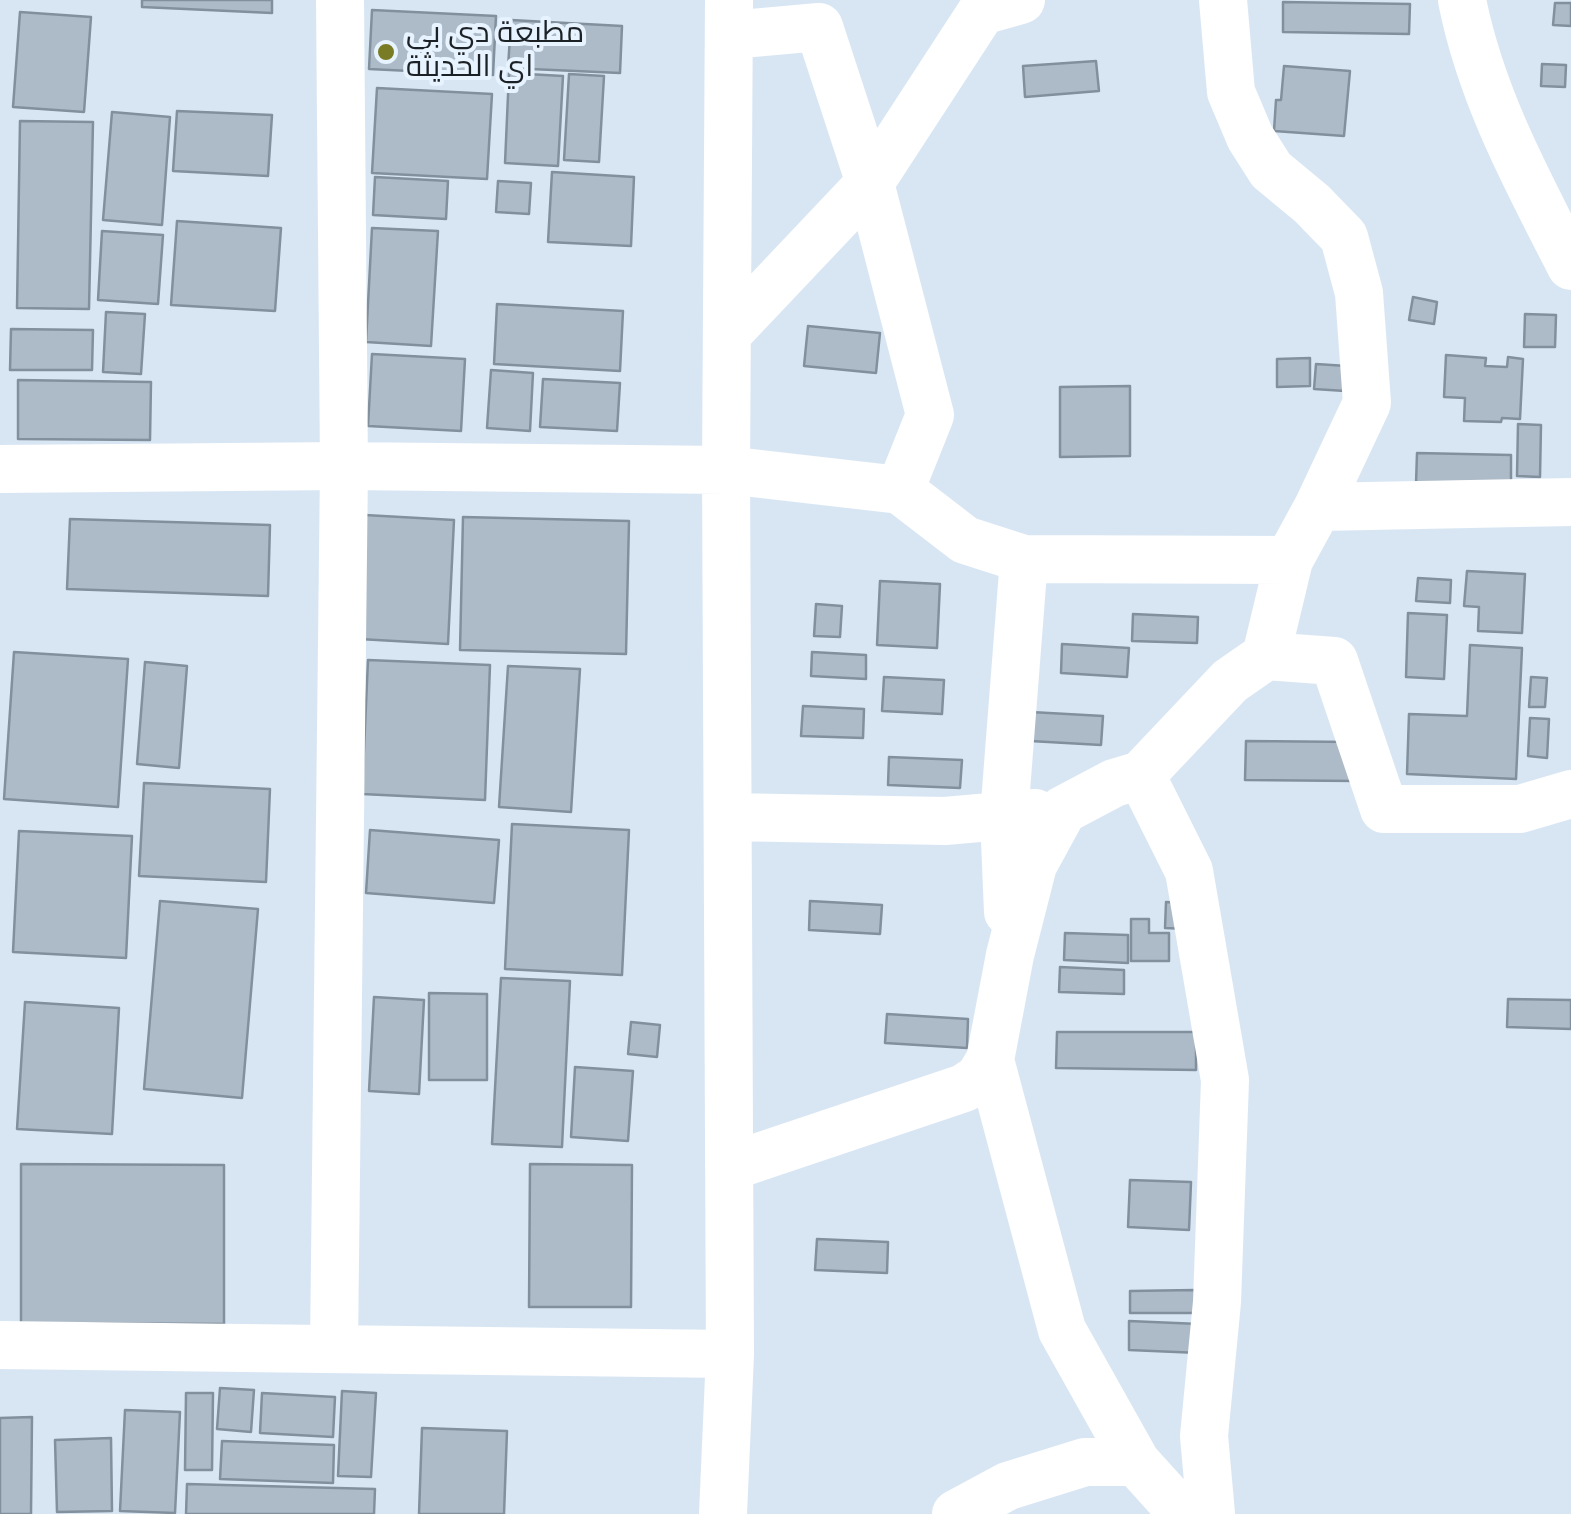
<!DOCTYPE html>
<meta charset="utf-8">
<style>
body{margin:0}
canvas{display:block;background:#d8e6f4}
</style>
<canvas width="1571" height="1514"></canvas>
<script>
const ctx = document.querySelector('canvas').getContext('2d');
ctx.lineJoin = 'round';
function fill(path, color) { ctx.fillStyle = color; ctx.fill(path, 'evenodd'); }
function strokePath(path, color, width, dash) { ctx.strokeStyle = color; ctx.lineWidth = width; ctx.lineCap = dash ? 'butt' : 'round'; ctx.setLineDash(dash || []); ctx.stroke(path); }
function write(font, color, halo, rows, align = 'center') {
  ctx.font = font + ' "Nunito Sans",Cairo,sans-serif'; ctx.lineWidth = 8; ctx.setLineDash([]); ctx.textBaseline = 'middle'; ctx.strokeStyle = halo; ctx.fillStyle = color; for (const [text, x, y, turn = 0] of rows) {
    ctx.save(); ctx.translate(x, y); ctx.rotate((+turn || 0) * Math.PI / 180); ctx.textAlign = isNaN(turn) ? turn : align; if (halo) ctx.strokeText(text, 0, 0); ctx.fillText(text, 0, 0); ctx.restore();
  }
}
const building = new Path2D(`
 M 142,0 L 272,0 L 272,13 L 142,7 Z
 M 1283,2 L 1410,4 L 1409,34 L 1283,32 Z
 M 1555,3 L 1571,3 L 1571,26 L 1553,25 Z
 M 372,10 L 496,16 L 493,75 L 369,69 Z
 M 20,12 L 91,17 L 84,112 L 13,107 Z
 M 511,20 L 622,26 L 620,73 L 508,68 Z
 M 1096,61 L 1099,91 L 1025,97 L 1023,66 Z
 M 1542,64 L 1566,65 L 1565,87 L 1541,86 Z
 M 1284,66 L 1350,71 L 1344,136 L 1274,131 L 1276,100 L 1281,100 Z
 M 509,73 L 563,76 L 558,166 L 505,163 Z
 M 569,74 L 604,76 L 599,162 L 564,160 Z
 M 377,88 L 492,94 L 487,179 L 372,173 Z
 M 177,111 L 272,115 L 268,176 L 173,171 Z
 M 112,112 L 170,117 L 162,225 L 103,220 Z
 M 20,121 L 93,122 L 89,309 L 17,308 Z
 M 552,172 L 634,177 L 631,246 L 548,242 Z
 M 375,177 L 448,181 L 446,219 L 373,215 Z
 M 498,181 L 531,183 L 529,214 L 496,212 Z
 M 177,221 L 281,228 L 275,311 L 171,305 Z
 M 372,228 L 438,231 L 431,346 L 366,342 Z
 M 102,231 L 163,235 L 158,304 L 98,300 Z
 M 1413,297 L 1437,302 L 1434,324 L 1409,320 Z
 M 497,304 L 623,311 L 620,371 L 494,364 Z
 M 106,312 L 145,314 L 141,374 L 103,372 Z
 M 1525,314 L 1556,315 L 1555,347 L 1524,347 Z
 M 808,326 L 880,333 L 876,373 L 804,366 Z
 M 11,329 L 93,330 L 92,370 L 10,370 Z
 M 372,354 L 465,359 L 461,431 L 368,426 Z
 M 1446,355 L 1486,358 L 1485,366 L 1507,367 L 1508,357 L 1523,359 L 1520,419 L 1502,418 L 1501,422 L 1464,421 L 1465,398 L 1444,397 Z
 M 1310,358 L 1310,386 L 1277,387 L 1277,359 Z
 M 1316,364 L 1347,366 L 1345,391 L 1314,389 Z
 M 491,370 L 533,373 L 530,431 L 487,428 Z
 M 543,379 L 620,383 L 617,431 L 540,427 Z
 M 18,380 L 151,382 L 150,440 L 18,439 Z
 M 1130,386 L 1130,456 L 1060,457 L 1060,387 Z
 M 1518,424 L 1541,425 L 1540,477 L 1517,476 Z
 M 1417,453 L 1511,455 L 1511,487 L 1416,484 Z
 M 365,515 L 454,520 L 448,644 L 359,639 Z
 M 463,517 L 629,521 L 626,654 L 460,650 Z
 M 70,519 L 270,525 L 268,596 L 67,589 Z
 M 1467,571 L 1525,574 L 1522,633 L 1478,631 L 1479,607 L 1464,606 Z
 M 1418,578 L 1451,580 L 1450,603 L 1416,601 Z
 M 880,581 L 940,584 L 937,648 L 877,645 Z
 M 816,604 L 842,606 L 840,637 L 814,636 Z
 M 1408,613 L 1447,615 L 1444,679 L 1406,677 Z
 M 1133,614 L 1198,617 L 1197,643 L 1132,641 Z
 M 1062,644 L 1129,648 L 1127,677 L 1061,673 Z
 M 1470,645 L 1522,648 L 1516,779 L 1407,774 L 1409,714 L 1467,716 Z
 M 14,652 L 128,659 L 118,807 L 4,799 Z
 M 812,652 L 866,655 L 866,679 L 811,676 Z
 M 368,660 L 490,665 L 485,800 L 362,794 Z
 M 145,662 L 187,666 L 179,768 L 137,764 Z
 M 508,666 L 580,669 L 571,812 L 499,807 Z
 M 884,677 L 944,680 L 942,714 L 882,711 Z
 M 1531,677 L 1547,678 L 1545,707 L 1529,707 Z
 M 803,706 L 864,709 L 863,738 L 801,736 Z
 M 1031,712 L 1103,716 L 1101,745 L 1030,741 Z
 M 1530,718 L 1549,719 L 1547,758 L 1528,756 Z
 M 1246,741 L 1355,742 L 1354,781 L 1245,780 Z
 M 889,757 L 962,760 L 960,788 L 888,785 Z
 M 144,783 L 270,789 L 266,882 L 139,876 Z
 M 512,824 L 629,830 L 622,975 L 505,969 Z
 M 370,830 L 499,840 L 494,903 L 366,893 Z
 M 19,831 L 132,836 L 126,958 L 13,952 Z
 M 160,901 L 258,909 L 242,1098 L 144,1089 Z
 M 810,901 L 882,905 L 880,934 L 809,930 Z
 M 1166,902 L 1189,903 L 1188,929 L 1165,928 Z
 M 1131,919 L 1149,919 L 1149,933 L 1169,933 L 1169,961 L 1131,961 Z
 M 1065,933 L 1128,935 L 1128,963 L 1064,960 Z
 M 1060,967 L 1124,970 L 1124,994 L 1059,992 Z
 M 501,978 L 570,981 L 562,1147 L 492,1144 Z
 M 429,993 L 487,994 L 487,1080 L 429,1080 Z
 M 374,997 L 424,1000 L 419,1094 L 369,1091 Z
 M 1508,999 L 1571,1000 L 1571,1029 L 1507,1027 Z
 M 25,1002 L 119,1008 L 112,1134 L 17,1129 Z
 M 887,1014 L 968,1019 L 967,1048 L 885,1043 Z
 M 631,1022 L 660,1025 L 657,1057 L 628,1054 Z
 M 1057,1032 L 1196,1032 L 1196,1070 L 1056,1068 Z
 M 575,1067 L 633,1071 L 628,1141 L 571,1137 Z
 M 21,1164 L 224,1165 L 224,1324 L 21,1323 Z
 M 530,1164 L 632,1165 L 631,1307 L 529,1307 Z
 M 1130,1180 L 1191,1182 L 1189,1230 L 1128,1227 Z
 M 817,1239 L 888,1242 L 887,1273 L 815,1270 Z
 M 1195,1290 L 1195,1313 L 1130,1313 L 1130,1291 Z
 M 1129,1321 L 1199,1324 L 1199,1353 L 1129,1350 Z
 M 220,1388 L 254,1390 L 251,1432 L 217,1429 Z
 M 342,1391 L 376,1393 L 371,1477 L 338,1476 Z
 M 186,1393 L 213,1393 L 212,1470 L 185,1470 Z
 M 262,1393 L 335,1397 L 333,1437 L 260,1433 Z
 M 125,1410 L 180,1412 L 175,1513 L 120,1511 Z
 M 32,1417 L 31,1514 L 0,1514 L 0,1418 Z
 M 422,1428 L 507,1431 L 504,1514 L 419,1514 Z
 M 111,1438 L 112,1511 L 57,1512 L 55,1440 Z
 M 222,1441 L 334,1445 L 333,1483 L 220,1479 Z
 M 187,1484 L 375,1489 L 374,1514 L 186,1514 Z`);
const minor = new Path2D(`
 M 1223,0 L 1231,92 L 1250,137 L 1271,170 L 1312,204 L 1344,237 L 1359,293 L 1367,403 L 1318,507 L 1289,560 L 1266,656
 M 1462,0 C 1481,96 1527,180 1571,266
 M 730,35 L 819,27 L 870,183 L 930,415 L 900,490
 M 728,333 L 870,183 L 982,11 L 1021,0
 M 0,469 L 344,466 L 726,470 L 900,490 L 965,540 L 1024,559 L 1289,560
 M 1318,507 L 1571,502
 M 1141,775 L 1189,871 L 1225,1080 L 1217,1302 L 1204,1436 L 1211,1514
 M 728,817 L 945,821 L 1035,813
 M 1008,912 L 1004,816 L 1024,559
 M 990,1060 L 1062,1330 L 1136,1462
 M 729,1167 L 964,1088 L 979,1078 L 990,1060 L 1010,955 L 1033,865 L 1063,810 L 1114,783 L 1141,775 L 1230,681 L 1266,656 L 1334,661 L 1384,809 L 1520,809 L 1571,794
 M 0,1345 L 730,1354
 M 334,1349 L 344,466 L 340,0
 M 723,1514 L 730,1354 L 726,470 L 729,0
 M 956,1514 L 1008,1486 L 1085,1462 L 1136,1462 L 1183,1514`);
const markers = [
 [386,52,10,"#797c24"]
];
const poiNames = [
 ["مطبعة دي بي",406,35],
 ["اي الحديثة",406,69]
];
fill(building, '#adbbc8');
strokePath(building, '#82909d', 2.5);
strokePath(minor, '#fff', 48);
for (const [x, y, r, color] of markers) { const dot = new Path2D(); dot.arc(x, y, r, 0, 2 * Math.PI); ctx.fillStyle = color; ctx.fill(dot); strokePath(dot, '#e7f3ff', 4); }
write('30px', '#1c2126', '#e7f3ff', poiNames, 'left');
</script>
